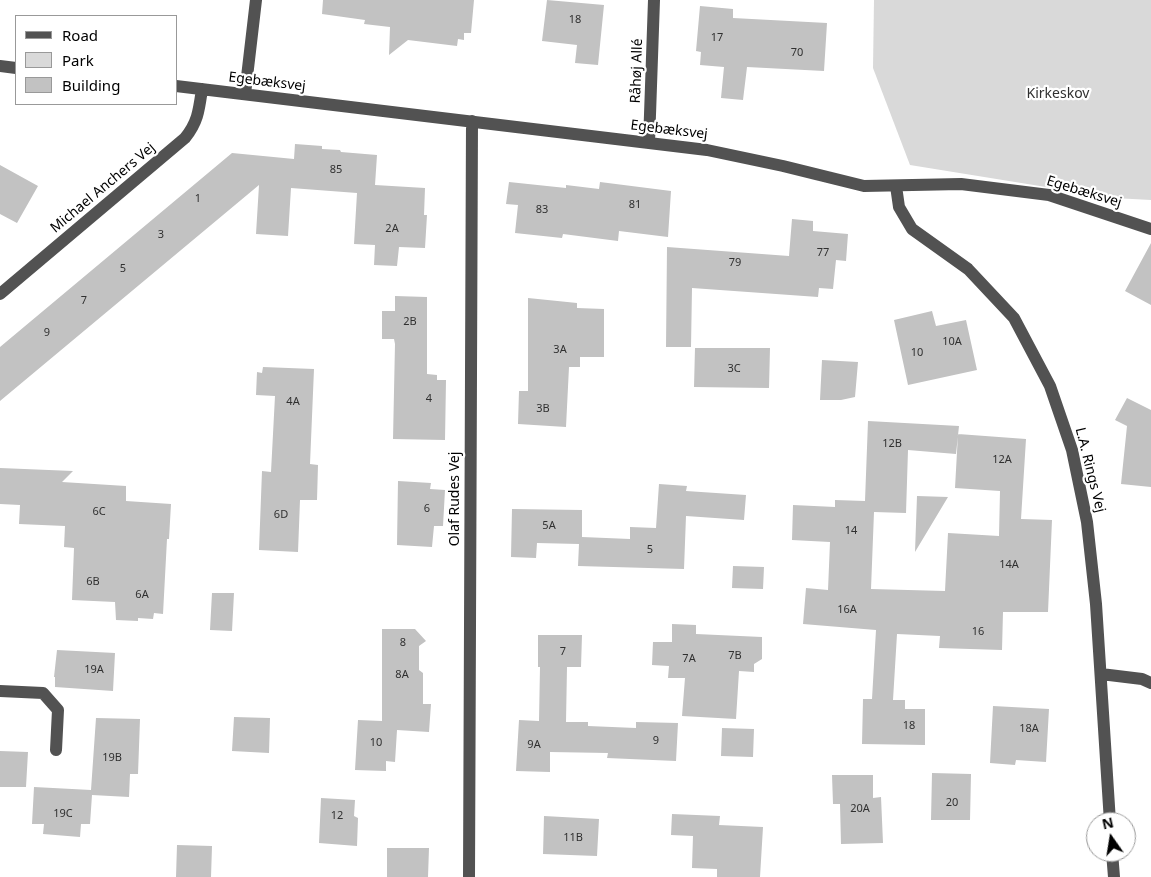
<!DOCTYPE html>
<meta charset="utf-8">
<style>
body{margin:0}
#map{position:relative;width:1151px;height:877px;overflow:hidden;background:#fff;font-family:"Noto Sans",sans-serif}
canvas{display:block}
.legend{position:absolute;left:15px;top:15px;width:162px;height:90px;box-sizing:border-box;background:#fff;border:1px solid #999;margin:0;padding:6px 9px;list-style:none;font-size:15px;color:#000}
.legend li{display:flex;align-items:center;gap:10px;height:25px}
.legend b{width:25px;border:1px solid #999}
.north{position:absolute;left:1086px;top:812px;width:50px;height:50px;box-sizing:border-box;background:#fff;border:1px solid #999;border-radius:50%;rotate:347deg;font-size:14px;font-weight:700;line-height:20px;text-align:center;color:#000}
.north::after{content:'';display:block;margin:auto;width:18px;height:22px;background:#000;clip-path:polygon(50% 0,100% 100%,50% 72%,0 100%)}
</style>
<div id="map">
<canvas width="1151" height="877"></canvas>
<ul class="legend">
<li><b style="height:6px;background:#525252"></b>Road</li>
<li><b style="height:14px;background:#d9d9d9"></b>Park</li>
<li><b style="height:14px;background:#c2c2c2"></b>Building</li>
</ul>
<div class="north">N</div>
</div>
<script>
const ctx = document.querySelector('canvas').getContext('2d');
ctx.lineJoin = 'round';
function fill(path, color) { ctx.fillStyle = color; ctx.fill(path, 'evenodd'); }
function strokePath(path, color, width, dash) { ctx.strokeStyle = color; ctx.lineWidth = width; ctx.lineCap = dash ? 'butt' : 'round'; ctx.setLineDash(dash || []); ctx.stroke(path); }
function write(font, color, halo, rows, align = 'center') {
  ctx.font = font + ' "Noto Sans",sans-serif'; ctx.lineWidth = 4.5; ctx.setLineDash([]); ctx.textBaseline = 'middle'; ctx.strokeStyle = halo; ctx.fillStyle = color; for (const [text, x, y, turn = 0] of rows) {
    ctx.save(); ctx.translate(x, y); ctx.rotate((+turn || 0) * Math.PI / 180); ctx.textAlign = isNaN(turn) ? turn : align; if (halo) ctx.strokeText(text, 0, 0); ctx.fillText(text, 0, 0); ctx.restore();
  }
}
const green = new Path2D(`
 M 874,0 L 1151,0 L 1151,200 L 1114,198 L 910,165 L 873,68 Z`);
const building = new Path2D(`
 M 323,0 L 474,0 L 471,33 L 464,33 L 464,40 L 458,39 L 457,46 L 408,40 L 389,55 L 390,27 L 364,24 L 365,20 L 322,14 Z
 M 547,0 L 604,5 L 598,65 L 575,63 L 577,45 L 542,41 Z
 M 700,6 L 733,9 L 733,18 L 827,23 L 824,71 L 747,67 L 743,100 L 721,98 L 724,67 L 700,65 L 701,52 L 696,51 Z
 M 295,144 L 322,146 L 322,149 L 340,150 L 341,152 L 377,155 L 375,185 L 425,188 L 424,215 L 427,215 L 425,248 L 399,247 L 397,266 L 374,265 L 375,245 L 354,244 L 357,193 L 291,188 L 288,236 L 256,234 L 259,185 L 0,401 L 0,347 L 232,153 L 294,159 Z
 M 0,165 L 38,186 L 17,223 L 0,214 Z
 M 509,182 L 566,188 L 566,185 L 599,189 L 600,182 L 671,191 L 668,237 L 619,231 L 618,241 L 563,234 L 562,238 L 515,233 L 518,205 L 506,204 Z
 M 792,219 L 813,221 L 813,231 L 848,234 L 846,261 L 836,260 L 833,289 L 819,288 L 818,297 L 692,288 L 691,347 L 666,347 L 667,247 L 789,256 Z
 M 1151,243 L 1151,305 L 1125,291 Z
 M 395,296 L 427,297 L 427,374 L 437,375 L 437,380 L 446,380 L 445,440 L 393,439 L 395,344 L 394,339 L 382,339 L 382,311 L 395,311 Z
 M 528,298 L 577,303 L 577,308 L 604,309 L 604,357 L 580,357 L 580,367 L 569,367 L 566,427 L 518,424 L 519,391 L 528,391 Z
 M 932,311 L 936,326 L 966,320 L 977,370 L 908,385 L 894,320 Z
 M 695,348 L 770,348 L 769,388 L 694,387 Z
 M 822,360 L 858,362 L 855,397 L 841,400 L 820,400 Z
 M 263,367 L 314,369 L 310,464 L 318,465 L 317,500 L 300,500 L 298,552 L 259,550 L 262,471 L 271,472 L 275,396 L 256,395 L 257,372 L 262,373 Z
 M 1127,398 L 1151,410 L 1151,487 L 1121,484 L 1127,426 L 1115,420 Z
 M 868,421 L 959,426 L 956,454 L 908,450 L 906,513 L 874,512 L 871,589 L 945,591 L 948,533 L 999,536 L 1000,491 L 955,488 L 958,434 L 1026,439 L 1021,519 L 1052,520 L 1048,612 L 1003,612 L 1002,650 L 939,648 L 940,636 L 897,634 L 893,700 L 905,700 L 905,709 L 925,709 L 925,745 L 862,744 L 863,699 L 872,699 L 876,630 L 803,624 L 806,588 L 828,590 L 830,542 L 792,540 L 793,505 L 835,507 L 835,500 L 865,501 Z
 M 0,468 L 73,471 L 62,482 L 126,486 L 126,501 L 171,504 L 169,539 L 167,539 L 163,614 L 154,613 L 153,619 L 138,618 L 138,621 L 116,620 L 115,602 L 72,600 L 74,548 L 64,547 L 65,526 L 19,524 L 20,505 L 0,504 Z
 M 398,481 L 431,483 L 430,489 L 445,490 L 443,526 L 434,526 L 432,547 L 397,545 Z
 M 659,484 L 687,486 L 686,491 L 746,495 L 744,520 L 686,516 L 684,569 L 578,566 L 579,544 L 537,543 L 536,558 L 511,557 L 512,509 L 582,510 L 582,537 L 630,539 L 630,527 L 656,528 Z
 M 917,496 L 948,497 L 915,552 Z
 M 733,566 L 764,567 L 763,589 L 732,588 Z
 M 212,593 L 234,593 L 232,631 L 210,630 Z
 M 672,624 L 696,625 L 696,634 L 762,637 L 762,659 L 754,664 L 754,672 L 739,671 L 736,719 L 682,716 L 685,678 L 668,678 L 669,666 L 652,665 L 653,642 L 672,642 Z
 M 382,629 L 415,629 L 426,641 L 419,646 L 419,670 L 423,673 L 423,704 L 431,704 L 429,732 L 397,730 L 395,762 L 386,761 L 386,771 L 355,770 L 358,720 L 382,721 Z
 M 538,635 L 582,635 L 581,667 L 567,667 L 566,722 L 588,722 L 588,726 L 636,728 L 636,722 L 678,723 L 676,761 L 607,758 L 608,753 L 550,752 L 550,772 L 516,771 L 519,720 L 539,721 L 540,667 L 538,667 Z
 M 57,650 L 115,653 L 113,691 L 55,687 L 55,677 L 54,677 Z
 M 993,706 L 1049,709 L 1046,762 L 1016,760 L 1015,765 L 990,763 Z
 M 234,717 L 270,718 L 269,753 L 232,751 Z
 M 96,718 L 140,719 L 138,774 L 130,774 L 129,797 L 92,795 L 90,824 L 81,824 L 80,837 L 43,834 L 44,824 L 32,824 L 34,787 L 91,790 Z
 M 722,728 L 754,729 L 753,757 L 721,756 Z
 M 0,751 L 28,752 L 26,787 L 0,787 Z
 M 932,773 L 971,774 L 970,820 L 931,820 Z
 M 832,775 L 873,775 L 873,798 L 881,797 L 883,843 L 841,844 L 840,804 L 833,804 Z
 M 321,798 L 355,800 L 354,816 L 358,818 L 357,846 L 319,843 Z
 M 672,814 L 720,816 L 719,825 L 763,827 L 760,877 L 717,877 L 717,869 L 692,868 L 693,836 L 671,835 Z
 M 544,816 L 599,819 L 597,856 L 543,854 Z
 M 177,845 L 212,846 L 211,877 L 176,877 Z
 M 387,848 L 429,848 L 428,877 L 387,877 Z`);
const minor = new Path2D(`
 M 0,66 L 16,68
 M 176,86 L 707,150 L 783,166 L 864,186 L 961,184 L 1049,195 L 1151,229
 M 245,94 L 256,0
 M 649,143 L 654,0
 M 896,186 L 899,207 L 912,229 L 968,269 L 1014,318 L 1050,386 L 1072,450 L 1087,522 L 1096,604 L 1110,822
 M 0,294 L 185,138 C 198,122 199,110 202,89
 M 1101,674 L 1142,679 L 1151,683
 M 0,691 L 43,693 L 58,710 L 56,750
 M 1112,852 L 1114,877
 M 469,877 L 472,121`);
const numberNames = [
 ["18",575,20],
 ["17",717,38],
 ["70",797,53],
 ["85",336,170],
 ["1",198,199],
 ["81",635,205],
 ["83",542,210],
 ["2A",392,229],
 ["3",161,235],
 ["77",823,253],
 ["79",735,263],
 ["5",123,269],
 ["7",84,301],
 ["2B",410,322],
 ["9",47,333],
 ["10A",952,342],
 ["3A",560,350],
 ["10",917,353],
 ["3C",734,369],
 ["4",429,399],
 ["4A",293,402],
 ["3B",543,409],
 ["12B",892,444],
 ["12A",1002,460],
 ["6",427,509],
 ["6C",99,512],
 ["6D",281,515],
 ["5A",549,526],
 ["14",851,531],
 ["5",650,550],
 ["14A",1009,565],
 ["6B",93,582],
 ["6A",142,595],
 ["16A",847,610],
 ["16",978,632],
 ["8",403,643],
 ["7",563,652],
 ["7B",735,656],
 ["7A",689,659],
 ["19A",94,670],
 ["8A",402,675],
 ["18",909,726],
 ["18A",1029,729],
 ["9",656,741],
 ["10",376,743],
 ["9A",534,745],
 ["19B",112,758],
 ["20",952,803],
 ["20A",860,809],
 ["19C",63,814],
 ["12",337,816],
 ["11B",573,838]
];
const streetNames = [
 ["Råhøj Allé",637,71,-88],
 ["Egebæksvej",267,82,7],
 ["Egebæksvej",669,130,7],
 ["Michael Anchers Vej",103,188,-40],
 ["Egebæksvej",1084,192,17],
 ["L.A. Rings Vej",1090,470,76],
 ["Olaf Rudes Vej",455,499,-90]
];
const parkNames = [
 ["Kirkeskov",1058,94]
];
fill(green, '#d9d9d9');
fill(building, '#c2c2c2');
strokePath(minor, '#525252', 12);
write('11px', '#303030', null, numberNames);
write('14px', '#000', '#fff', streetNames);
write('14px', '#303030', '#fff', parkNames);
</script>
